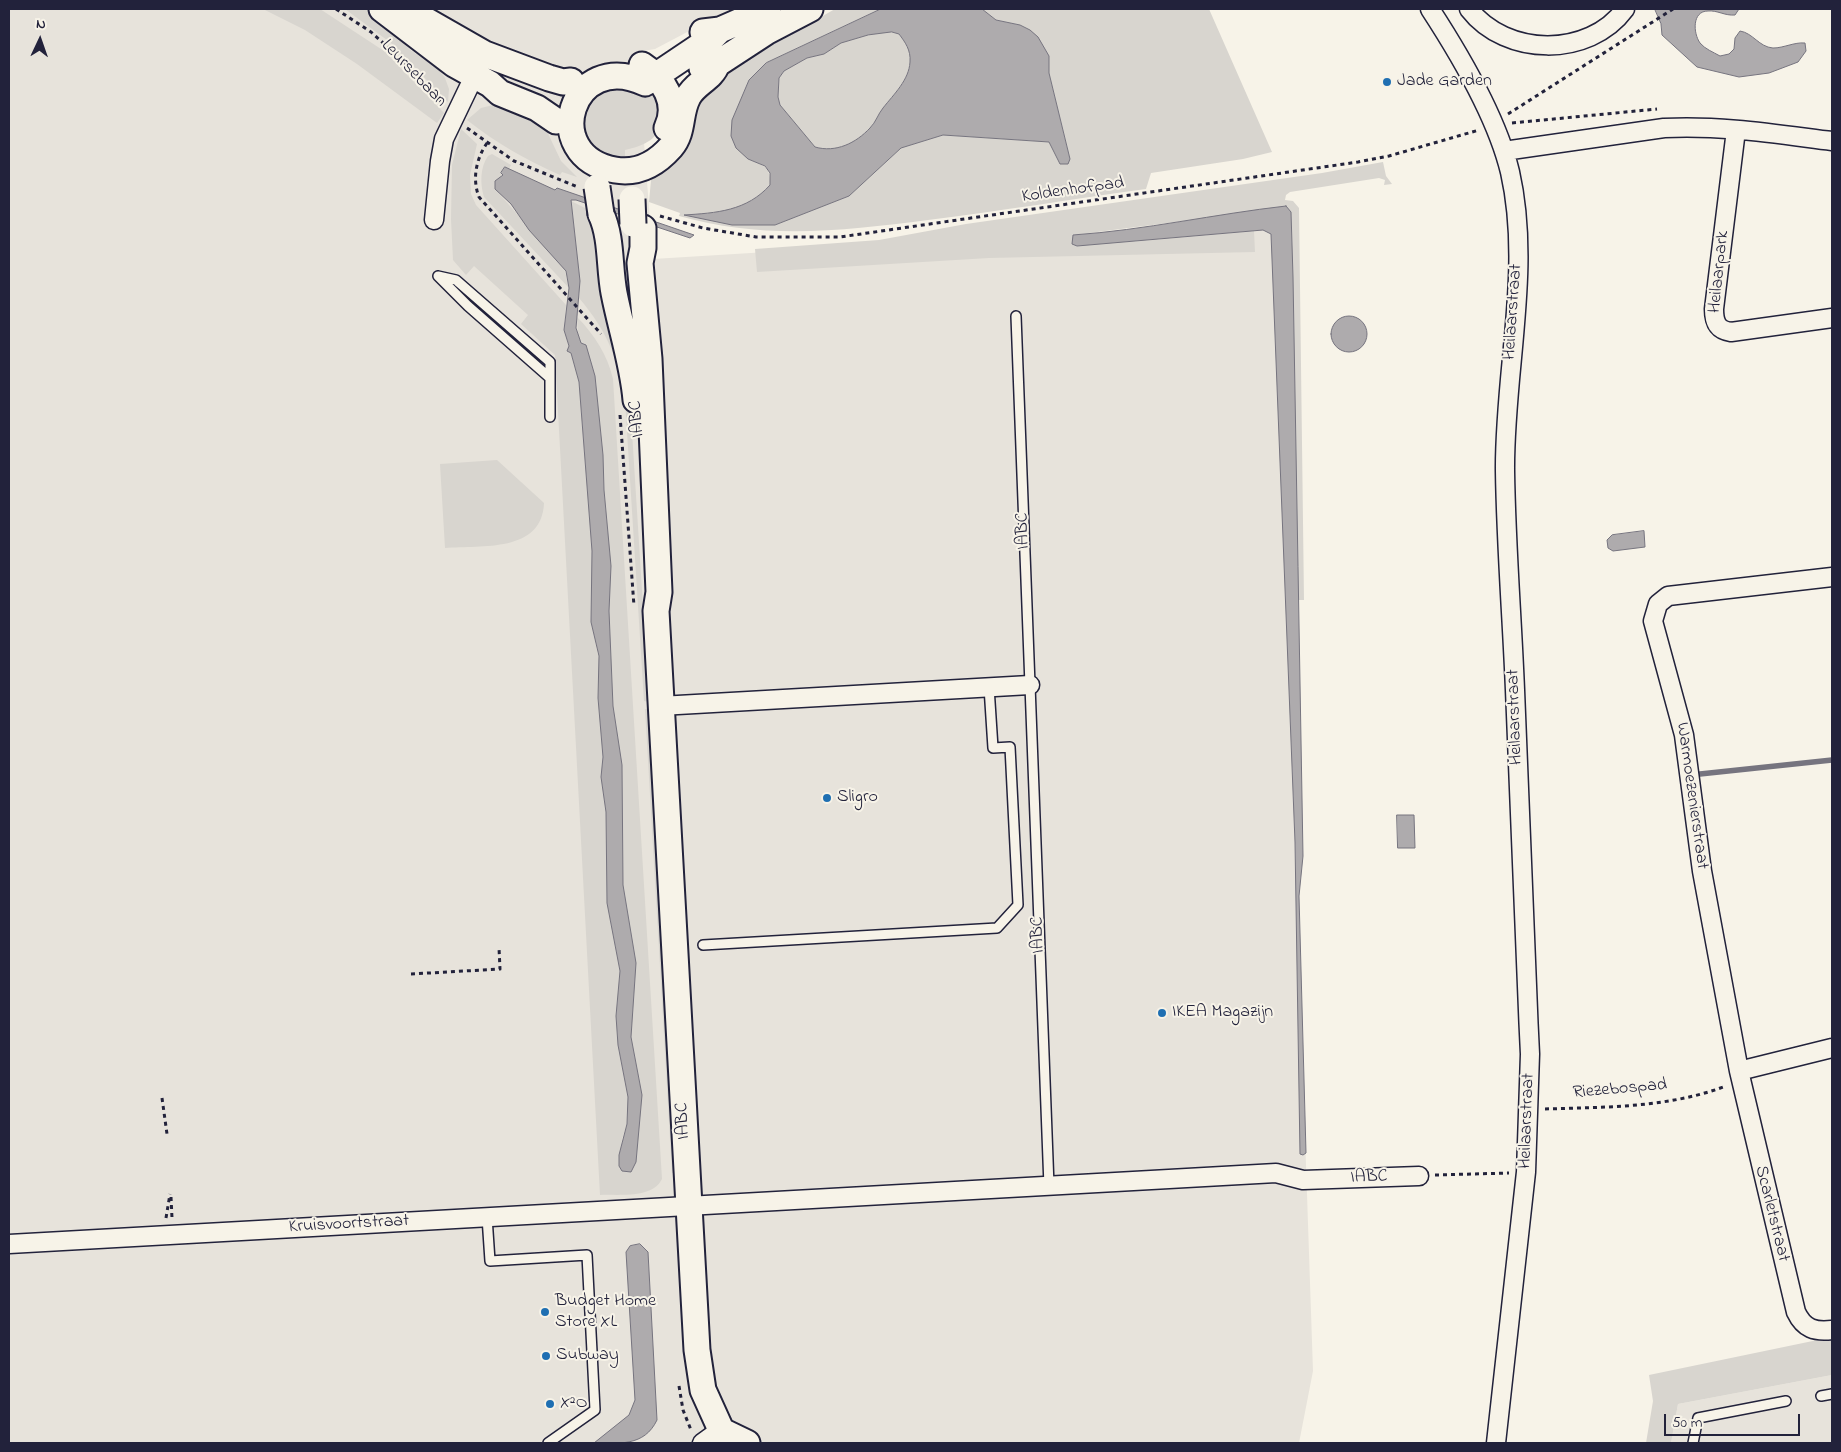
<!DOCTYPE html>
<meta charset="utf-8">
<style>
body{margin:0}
#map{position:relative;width:1841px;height:1452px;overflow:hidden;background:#f7f3e8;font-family:"Indie Flower",sans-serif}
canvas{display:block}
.frame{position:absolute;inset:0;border:10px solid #22223b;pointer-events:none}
.north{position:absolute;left:15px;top:15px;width:50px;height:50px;-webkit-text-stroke:4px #f7f3e8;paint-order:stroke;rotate:3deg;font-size:14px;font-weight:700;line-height:20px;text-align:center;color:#22223b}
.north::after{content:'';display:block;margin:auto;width:18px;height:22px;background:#22223b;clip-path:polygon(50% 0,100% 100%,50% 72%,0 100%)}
.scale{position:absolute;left:1664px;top:1414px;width:136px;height:22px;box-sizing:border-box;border:2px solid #22223b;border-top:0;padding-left:6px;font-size:15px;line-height:18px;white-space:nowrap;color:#22223b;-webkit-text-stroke:4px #f7f3e8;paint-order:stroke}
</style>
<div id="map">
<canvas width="1841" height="1452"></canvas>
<div class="frame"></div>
<div class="north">N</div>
<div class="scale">50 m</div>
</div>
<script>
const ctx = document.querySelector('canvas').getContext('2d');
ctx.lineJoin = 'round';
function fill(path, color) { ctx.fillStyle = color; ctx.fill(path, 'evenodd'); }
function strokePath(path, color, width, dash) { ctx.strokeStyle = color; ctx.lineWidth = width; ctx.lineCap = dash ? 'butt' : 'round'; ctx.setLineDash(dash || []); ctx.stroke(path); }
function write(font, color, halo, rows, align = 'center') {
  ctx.font = font + ' "Indie Flower",sans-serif'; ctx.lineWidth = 4; ctx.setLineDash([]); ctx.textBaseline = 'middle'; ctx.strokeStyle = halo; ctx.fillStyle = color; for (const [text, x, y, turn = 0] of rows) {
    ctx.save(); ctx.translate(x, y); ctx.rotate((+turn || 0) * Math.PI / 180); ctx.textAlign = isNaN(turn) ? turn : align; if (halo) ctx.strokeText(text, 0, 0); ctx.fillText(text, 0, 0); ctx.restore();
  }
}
const built = new Path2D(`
 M 9,9 L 731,9 L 655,49 L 637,52 L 653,259 L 1274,221 L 1313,1371 L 1299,1443 L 9,1443 Z
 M 1832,1375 L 1832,1443 L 1671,1443 L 1678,1404 Z`);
const green = new Path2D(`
 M 247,9 L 320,9 L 384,51 L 444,113 L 437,123 L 357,64 L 305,30 L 265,10 Z
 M 345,9 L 371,9 L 376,13 L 409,49 L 439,70 L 445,78 L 449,89 L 448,102 L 391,43 Z
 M 835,9 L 881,9 L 766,63 L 749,80 L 744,94 L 748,159 C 764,166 771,166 770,185 C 747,211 718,213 687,215 L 775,225 L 849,196 L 901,148 L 943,135 L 1049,142 L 1060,164 L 1070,159 L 1049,73 L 1049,56 L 1030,30 L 1020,25 L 996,20 L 982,9 L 1209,9 L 1272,152 L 1243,159 L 1151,173 L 1146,189 C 1073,199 1001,211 928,220 C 843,231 763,240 679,216 L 680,213 L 649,202 L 651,180 L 694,106 L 724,72 Z
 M 892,32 L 899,34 C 905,42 911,50 910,62 C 909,80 894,94 883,108 C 878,114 876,122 870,128 C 856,143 836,153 815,147 L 780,105 L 778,97 L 779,78 L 784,71 L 807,58 L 824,54 L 841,43 L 868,35 Z
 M 655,84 C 662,119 671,140 625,150 L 625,164 L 611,162 L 578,135 L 577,128 L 594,89 Z
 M 497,104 L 543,123 L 561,161 L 577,177 L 562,172 L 560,175 C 526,160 496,143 467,120 L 481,108 Z
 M 461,129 L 477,144 L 470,175 L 471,194 L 476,205 L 566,305 L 564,330 L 579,382 L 592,551 L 591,622 L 599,659 L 598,698 L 603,757 L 601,777 L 606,812 L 607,903 L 620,971 L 616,1016 L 618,1045 L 628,1097 L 627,1124 L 622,1139 L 619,1166 L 622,1171 L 640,1115 L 642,1095 L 631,1037 L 636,963 L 623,885 L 622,765 L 613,706 L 609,611 L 611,566 L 604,490 L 603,455 L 598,420 L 578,338 L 577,317 C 594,334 608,356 613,379 L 662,1179 C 652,1199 619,1194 600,1195 L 555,355 L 521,324 L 528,315 L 474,266 L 466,275 L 453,260 L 451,219 L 452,165 Z
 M 492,154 L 511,165 L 509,169 L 505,167 L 495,189 L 564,267 L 569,288 L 484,197 C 480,184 480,167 488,156 Z
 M 1383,162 L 1386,176 L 1392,184 L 1384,185 L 1385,180 L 1379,178 L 1290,192 L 1286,195 L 1285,200 L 1293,201 L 1299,208 L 1304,600 L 1297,600 L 1291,213 L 1286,206 L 1200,219 L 1073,235 L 1130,242 L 1254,231 L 1255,252 L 989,258 L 757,272 L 755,249 L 879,240 L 966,224 L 1322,173 Z
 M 571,201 L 591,211 L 599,291 L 630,400 L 649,702 L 644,701 L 625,400 C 618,358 607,331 579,298 L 580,281 Z
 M 497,460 L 544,503 C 542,553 482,545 445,548 L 440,464 Z
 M 645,709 L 650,709 L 676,1164 L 674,1173 L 672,1173 Z
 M 1832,1337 L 1832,1375 L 1678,1404 L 1671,1443 L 1646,1443 L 1653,1401 L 1649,1375 Z`);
const water = new Path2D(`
 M 881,9 L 982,9 L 996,20 L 1020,25 L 1030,30 L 1038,37 L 1049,56 L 1049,73 L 1070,159 L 1068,164 L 1060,164 L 1049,142 L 943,135 L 901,148 L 849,196 L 775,225 L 732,225 L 684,215 C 716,213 747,211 770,185 L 770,173 L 765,166 L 748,159 L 736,148 L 731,136 L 732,120 L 749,80 L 766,63 ZM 892,32 L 899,34 C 905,42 911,50 910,62 C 909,80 894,94 883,108 C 878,114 876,122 870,128 C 856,143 836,153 815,147 L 780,105 L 778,97 L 779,78 L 784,71 L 807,58 L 824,54 L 841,43 L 868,35 Z
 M 1655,9 L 1739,9 L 1735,15 C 1725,16 1717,10 1708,11 C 1692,11 1693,33 1700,43 C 1705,49 1713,52 1720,56 L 1729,54 L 1734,49 L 1735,38 L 1740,31 C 1753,33 1759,47 1773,48 C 1784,48 1794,42 1805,43 L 1806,51 L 1798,62 L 1769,73 L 1739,77 L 1697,67 L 1662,35 L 1661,24 Z
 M 505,167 L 555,190 L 557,188 L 694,235 L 690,238 L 576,200 L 571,200 L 580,281 L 576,328 L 581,343 L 586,345 L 595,376 L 603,455 L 604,490 L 611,566 L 609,611 L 613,706 L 622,765 L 623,885 L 636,963 L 631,1037 L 642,1095 L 636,1162 L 631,1172 L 622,1171 L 619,1166 L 619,1155 L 627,1124 L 628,1097 L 618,1045 L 616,1016 L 620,971 L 607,903 L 606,812 L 601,777 L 603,757 L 598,698 L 599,656 L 591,622 L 592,551 L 579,382 L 571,353 L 567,351 L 569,346 L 564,330 L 569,288 L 566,271 L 529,230 L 511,204 L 495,189 L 495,181 L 503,175 L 501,173 Z
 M 1286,206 L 1291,212 L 1293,277 L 1303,856 L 1299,896 L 1306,1153 L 1303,1155 L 1300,1154 L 1295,842 L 1271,234 L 1263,230 L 1077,246 L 1072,244 L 1073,235 C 1145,230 1215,214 1286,206 Z
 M1331 334a18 18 0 1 1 36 0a18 18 0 1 1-36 0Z
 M 1644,531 L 1645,547 L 1613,551 L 1608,548 L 1607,540 L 1612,535 Z
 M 1397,815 L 1414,815 L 1415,848 L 1398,848 Z
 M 640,1244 L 648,1252 L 657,1420 C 644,1447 619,1443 594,1443 L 629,1415 L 635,1400 L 626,1252 L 630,1246 Z`);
const stream = new Path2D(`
 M 1700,774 L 1832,760`);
const path = new Path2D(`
 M 336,9 L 371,32 L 392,51 L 443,104
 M 1508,114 L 1673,9
 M 1512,123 L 1657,109
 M 467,128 L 514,161 L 578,187
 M 487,143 C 476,159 472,179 479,197 L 601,334
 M 660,216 L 703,228 L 756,237 L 840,237 L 1358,162 L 1389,156 L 1479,130
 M 620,415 L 634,606
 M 411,974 L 500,969 L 499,948
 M 162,1098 L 167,1134
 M 1545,1109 C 1606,1107 1668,1108 1726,1086
 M 1435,1175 L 1509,1173
 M 171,1197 L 172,1218
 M 166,1218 L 170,1194
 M 679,1386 L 683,1410 L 691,1430`);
const lane = new Path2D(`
 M 438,276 L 456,280 L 550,362 L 550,417
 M 438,276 L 468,306 L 550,378
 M 1016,316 L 1049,1186
 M 703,945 L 997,928 L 1018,905 L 1010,747 L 993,748 L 989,687
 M 487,1217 L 490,1261 L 587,1255 L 595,1410 L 548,1443
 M 1821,1396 L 1832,1394
 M 1693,1443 L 1698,1418 L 1786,1401`);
const street = new Path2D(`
 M 1430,9 C 1460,55 1497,118 1510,172 C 1532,269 1504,372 1505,471 C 1506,544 1512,617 1515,690 C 1520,812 1524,933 1530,1054 L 1526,1172 L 1496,1443
 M 1469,9 C 1506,57 1589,58 1625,9
 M 1736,130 L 1714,309 C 1714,322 1717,330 1731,332 L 1832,318
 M 1504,151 L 1664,128 C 1721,125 1776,134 1832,141
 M 434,220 L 440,161 L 444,139 L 479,66
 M 1832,577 L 1668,596 L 1658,604 L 1653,621 L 1684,735 L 1702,871 L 1739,1071 L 1832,1048
 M 660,706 L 1030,685
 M 1739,1071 L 1796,1312 C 1804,1329 1815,1332 1832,1330
 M 9,1244 L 1276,1173 L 1303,1180 L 1419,1176
 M 702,1443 L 720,1430`);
const secondary = new Path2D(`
 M 382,9 L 454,64 L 490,84 L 500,93 L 537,108 L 556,121
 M 406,9 L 485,54 L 549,78 L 563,82 L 571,81
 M 703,32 L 720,30 L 768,9
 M 717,64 C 712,79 695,83 688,97 C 679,113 684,132 671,147 C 656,164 638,174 615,170 C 538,156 571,48 645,83 L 712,38 L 720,30
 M 642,65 C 664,79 679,103 667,128
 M 702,68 L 708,64 L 717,64 L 766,32 L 810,9
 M 601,214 C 612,238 609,267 614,293 C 621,329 633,364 636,400
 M 643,228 L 643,248 L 640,263 L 649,359 L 659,592 L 656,611 L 697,1350 L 703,1390 L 727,1443
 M 720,1430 L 747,1443`);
const secondaryBridge = new Path2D(`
 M 597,187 L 601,214
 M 632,199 L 633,224`);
const markers = [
 [1387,82,5,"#1f6fb2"],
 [827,798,5,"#1f6fb2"],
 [1162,1013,5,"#1f6fb2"],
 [545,1312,5,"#1f6fb2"],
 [546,1356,5,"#1f6fb2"],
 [550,1404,5,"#1f6fb2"]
];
const streetNames = [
 ["Leursebaan",413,74,46],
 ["Koldenhofpad",1073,191,-8],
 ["Heilaarpark",1720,272,-84],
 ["Heilaarstraat",1514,312,-86],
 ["IABC",638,419,-95],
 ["IABC",1024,531,-92],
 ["Heilaarstraat",1516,717,-92],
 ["Warmoezenierstraat",1691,796,82],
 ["IABC",1039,935,-92],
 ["Riezebospad",1620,1090,-5],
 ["IABC",684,1121,-93],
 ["Heilaarstraat",1528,1121,-88],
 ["IABC",1369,1178,-2],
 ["Scarletstraat",1771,1214,76],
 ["Kruisvoortstraat",349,1225,-3]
];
const poiNames = [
 ["Jade Garden",1397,82],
 ["Sligro",837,798],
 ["IKEA Magazijn",1172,1013],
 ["Budget Home",555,1302],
 ["Store XL",555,1323],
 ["Subway",556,1356],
 ["X²O",560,1404]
];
fill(built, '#e7e3db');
fill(green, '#d8d5cf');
fill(water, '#aeabad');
strokePath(water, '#76747f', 1);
strokePath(stream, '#76747f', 5.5);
strokePath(lane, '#22223b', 12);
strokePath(street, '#22223b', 21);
strokePath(secondary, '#22223b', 29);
strokePath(path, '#22223b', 3, [4, 4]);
strokePath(lane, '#f7f3e8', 9);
strokePath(street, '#f7f3e8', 18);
strokePath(secondary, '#f7f3e8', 25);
strokePath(secondaryBridge, '#22223b', 29, []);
strokePath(secondaryBridge, '#f7f3e8', 25);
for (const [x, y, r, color] of markers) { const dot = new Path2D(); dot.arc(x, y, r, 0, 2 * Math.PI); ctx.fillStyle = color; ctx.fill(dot); strokePath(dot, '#f7f3e8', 2); }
write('18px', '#22223b', '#f7f3e8', streetNames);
write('18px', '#22223b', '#f7f3e8', poiNames, 'left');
</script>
